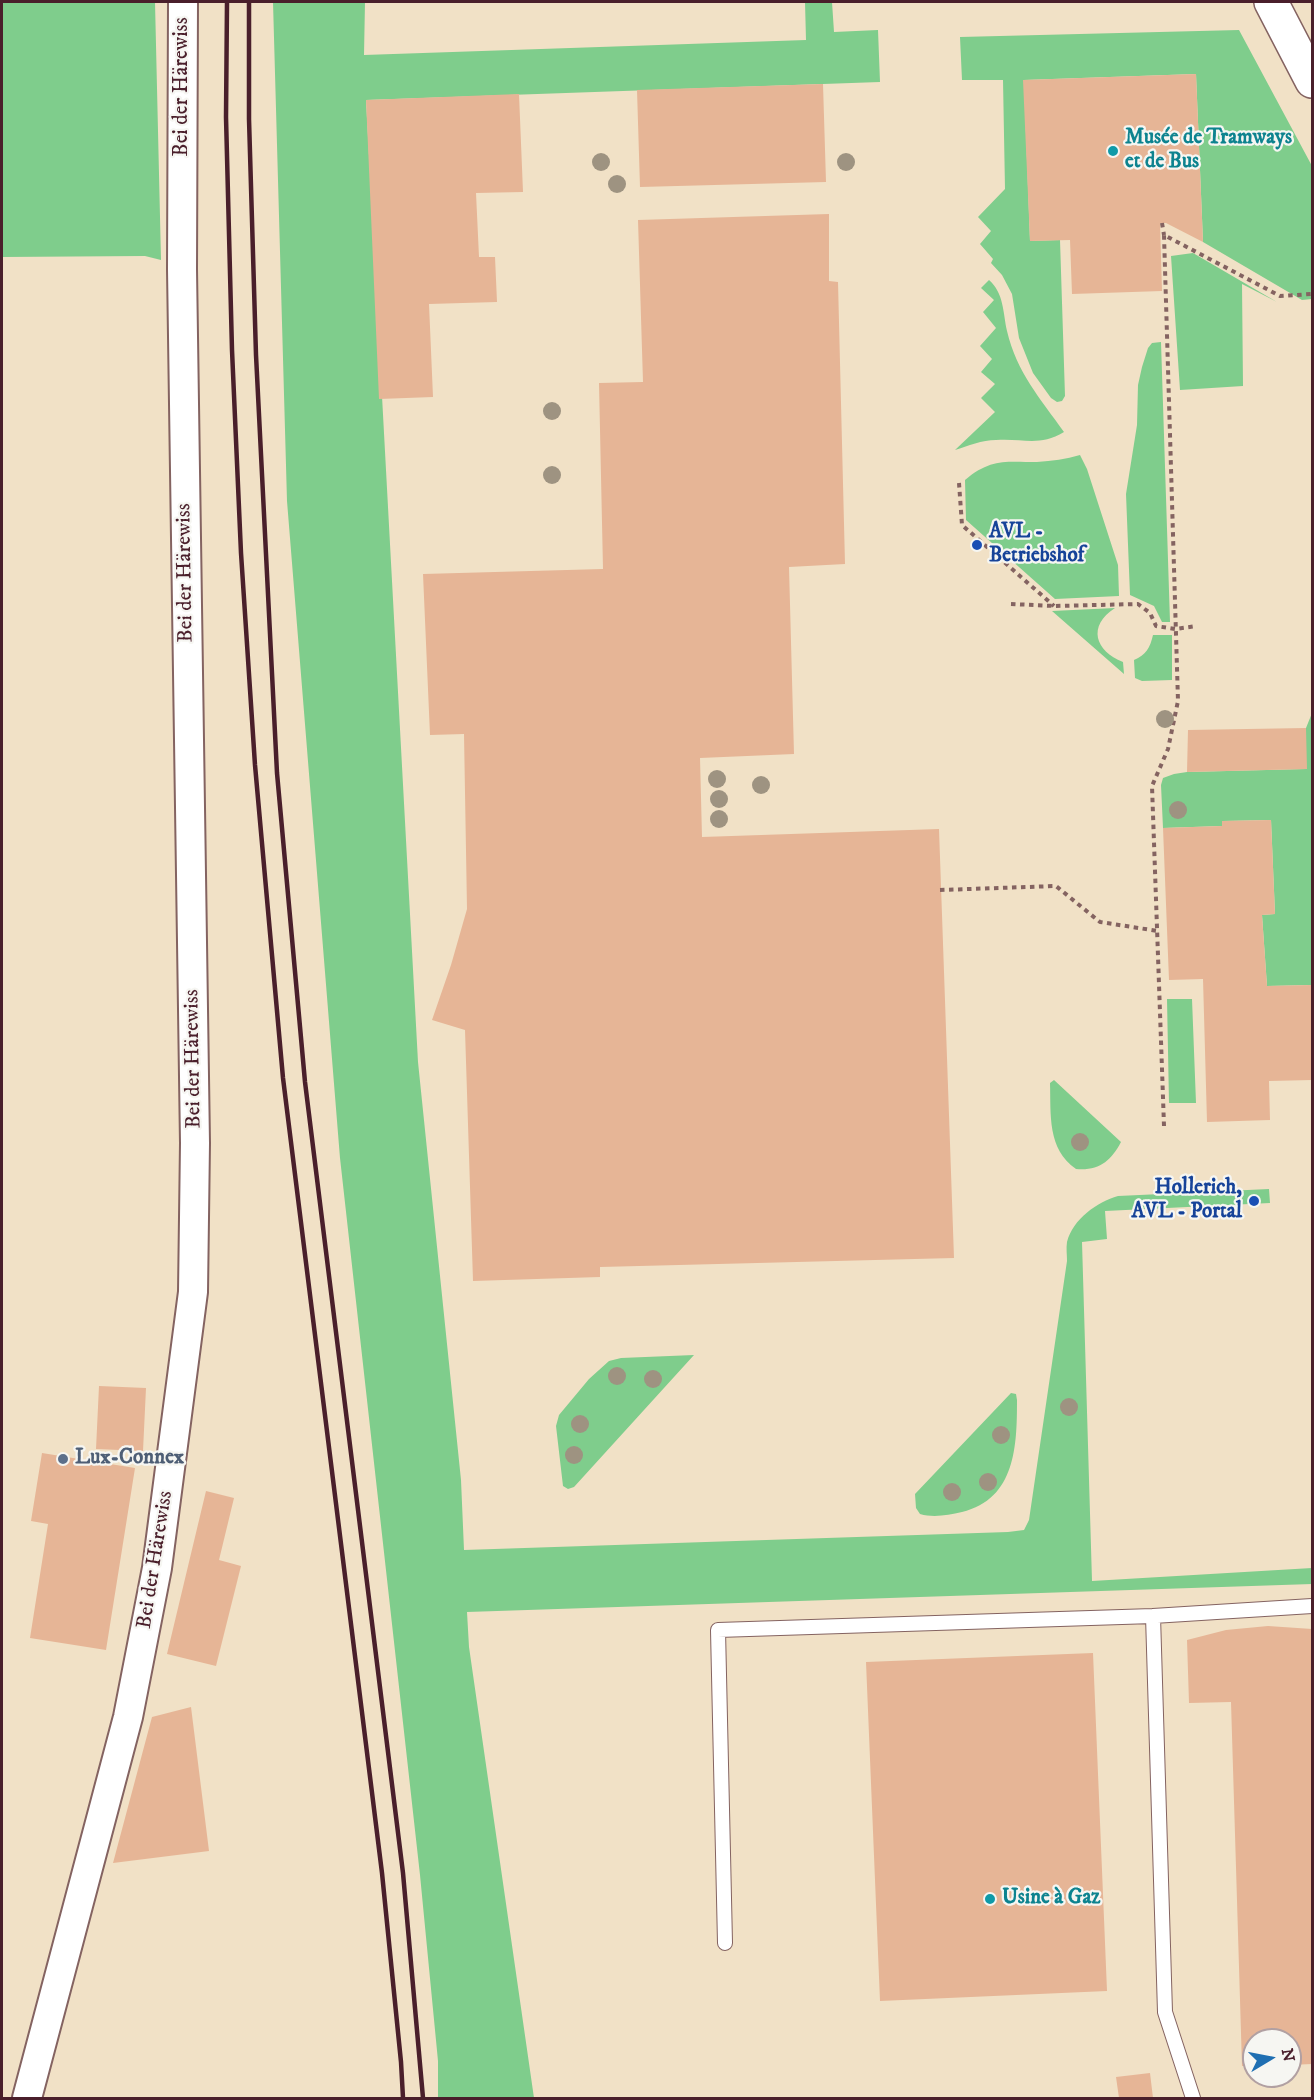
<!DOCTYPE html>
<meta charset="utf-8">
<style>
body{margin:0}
#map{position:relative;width:1314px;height:2100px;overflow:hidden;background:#f1e1c6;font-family:"IM FELL DW Pica",serif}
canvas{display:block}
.frame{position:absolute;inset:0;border:3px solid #4a1f2b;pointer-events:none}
.north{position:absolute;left:1242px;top:2028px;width:60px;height:60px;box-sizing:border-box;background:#f6f6f2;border:2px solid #b1a0a2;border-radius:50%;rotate:80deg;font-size:16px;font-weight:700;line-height:24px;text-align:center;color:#4a1f2b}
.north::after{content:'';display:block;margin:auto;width:21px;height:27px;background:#1f6fb2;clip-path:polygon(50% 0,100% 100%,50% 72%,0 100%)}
</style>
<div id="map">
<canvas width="1314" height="2100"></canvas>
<div class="frame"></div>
<div class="north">N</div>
</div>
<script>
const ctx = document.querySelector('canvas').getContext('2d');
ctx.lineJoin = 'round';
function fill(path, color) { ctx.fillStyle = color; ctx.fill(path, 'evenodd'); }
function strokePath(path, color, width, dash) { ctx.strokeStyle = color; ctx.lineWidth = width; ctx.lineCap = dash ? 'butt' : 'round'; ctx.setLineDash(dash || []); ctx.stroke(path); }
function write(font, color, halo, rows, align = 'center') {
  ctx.font = font + ' "IM FELL DW Pica",serif'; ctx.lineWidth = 4.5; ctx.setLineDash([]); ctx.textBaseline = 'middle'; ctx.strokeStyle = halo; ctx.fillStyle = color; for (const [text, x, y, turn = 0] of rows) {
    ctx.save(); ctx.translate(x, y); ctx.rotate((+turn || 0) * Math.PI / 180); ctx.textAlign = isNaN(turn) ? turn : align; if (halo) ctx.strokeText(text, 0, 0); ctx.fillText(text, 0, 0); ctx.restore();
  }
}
const green = new Path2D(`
 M 2,2 L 155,2 L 161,260 L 145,256 L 2,257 Z
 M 273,2 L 365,2 L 364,55 L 806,40 L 805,2 L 832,2 L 834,32 L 878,30 L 880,82 L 366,100 L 418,1062 L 461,1480 L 464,1550 L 1008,1532 L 1024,1530 L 1029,1520 L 1067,1261 C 1067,1255 1066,1248 1067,1242 C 1073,1219 1097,1202 1118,1196 L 1269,1189 L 1270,1203 L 1105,1211 L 1107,1239 L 1082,1242 L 1092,1581 L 1312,1568 L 1312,1584 L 467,1612 L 469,1647 L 534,2098 L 438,2098 L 438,2061 L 420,1875 L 340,1158 L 287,501 Z
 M 1239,30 L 1312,166 L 1312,299 L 1302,300 L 1203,242 L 1196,74 L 1024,80 L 1030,241 L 1060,240 L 1065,396 L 1062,401 L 1057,402 L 1051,398 L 1033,373 L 1019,338 L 1012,294 L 1002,275 L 991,263 L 993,259 L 980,244 L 991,231 L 978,217 L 1005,189 L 1003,80 L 962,80 L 960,37 Z
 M 1193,253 L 1277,302 L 1242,284 L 1243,386 L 1180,390 L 1171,256 Z
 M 989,280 C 1004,293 1003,313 1007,331 C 1017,373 1040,398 1064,432 C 1039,447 1023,438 996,440 C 982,440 968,446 955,450 L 995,412 L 981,398 L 995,384 L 981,372 L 992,359 L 980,346 L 996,328 L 983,312 L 994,300 L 981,288 Z
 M 1161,342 L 1170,622 L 1162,622 L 1154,606 L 1130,595 L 1126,494 L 1137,425 L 1138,385 L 1142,367 L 1148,348 L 1152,343 Z
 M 1080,455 L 1087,469 L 1118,565 L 1119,596 L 1055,599 L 966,520 L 965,480 C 991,458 1006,462 1037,462 C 1052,461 1066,459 1080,455 Z
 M 1115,608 C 1087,626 1095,651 1123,662 L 1124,674 L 1052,611 Z
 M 1153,635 L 1172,635 L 1172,680 L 1142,681 L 1135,678 L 1134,660 C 1146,655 1150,648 1153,635 Z
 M 1312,713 L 1312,985 L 1267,986 L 1262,915 L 1275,914 L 1271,820 L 1223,821 L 1222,826 L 1163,828 L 1161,785 L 1163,778 L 1174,774 L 1187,772 L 1306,769 L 1306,728 Z
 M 1167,999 L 1192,999 L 1196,1103 L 1169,1103 Z
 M 1054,1080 L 1121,1142 C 1111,1161 1099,1171 1076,1169 C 1047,1149 1051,1114 1050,1083 Z
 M 694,1355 L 574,1487 L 568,1489 L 563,1486 L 556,1426 L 559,1415 L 589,1379 L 609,1361 L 621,1358 Z
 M 1011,1393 L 1016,1394 L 1017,1400 C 1017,1445 1016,1499 962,1512 C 948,1515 934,1518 920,1514 L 916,1508 L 915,1494 Z`);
const building = new Path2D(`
 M 1196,74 L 1203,242 L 1166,223 L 1160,223 L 1162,291 L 1072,294 L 1070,240 L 1030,241 L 1023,80 Z
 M 823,84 L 826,182 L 640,187 L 637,90 Z
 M 519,94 L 523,192 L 476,193 L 479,257 L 495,257 L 497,302 L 429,304 L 433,397 L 379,399 L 366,100 Z
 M 829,214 L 829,281 L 838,282 L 845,564 L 789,567 L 794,754 L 700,758 L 702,837 L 939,829 L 954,1258 L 600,1267 L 600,1277 L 473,1281 L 465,1030 L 432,1020 L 451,965 L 467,909 L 464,734 L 430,735 L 423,574 L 603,569 L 599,383 L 643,382 L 638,220 Z
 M 1306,728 L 1307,769 L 1187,772 L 1188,730 Z
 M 1271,820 L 1275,914 L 1262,915 L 1267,986 L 1312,985 L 1312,1080 L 1269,1081 L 1270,1120 L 1207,1122 L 1203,979 L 1169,980 L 1163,828 L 1222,826 L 1222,821 Z
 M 99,1386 L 146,1388 L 143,1451 L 96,1449 Z
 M 42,1453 L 135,1468 L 106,1650 L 30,1638 L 48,1524 L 31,1521 Z
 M 206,1491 L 234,1498 L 219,1560 L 241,1566 L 216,1666 L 167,1654 Z
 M 1268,1626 L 1312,1629 L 1312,2064 L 1290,2065 L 1290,2040 L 1254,2040 L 1254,2066 L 1242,2066 L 1231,1702 L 1189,1703 L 1187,1640 L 1226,1630 Z
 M 1093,1653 L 1107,1991 L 880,2001 L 866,1662 Z
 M 191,1707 L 209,1851 L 113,1863 L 152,1717 Z
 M 1150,2073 L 1153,2098 L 1119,2098 L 1116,2077 Z`);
const path = new Path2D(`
 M 1162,223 L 1164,235
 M 959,483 L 962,525 L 1054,606
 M 1011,604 L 1055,606 L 1138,604 L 1150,613 L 1156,626 L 1175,629 L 1197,626
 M 940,890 L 1056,886 L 1100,922 L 1158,931
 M 1164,1126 L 1152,786 L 1168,749 L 1178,701 L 1164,235 L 1280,296 L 1312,294`);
const service = new Path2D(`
 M 725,1943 L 718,1630 L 1153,1616
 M 1193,2098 L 1165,2012 L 1153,1616 L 1312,1606`);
const minor = new Path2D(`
 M 27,2098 L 128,1717 L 157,1568 L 193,1292 L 195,1143 L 182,269 L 183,2`);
const tertiary = new Path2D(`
 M 1271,2 L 1312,81`);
const rail = new Path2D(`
 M 227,2 L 226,117 L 232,350 L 241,553 L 255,765 L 283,1078 L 382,1873 L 401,2062 L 403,2098
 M 249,2 L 249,119 L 256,355 L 277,773 L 305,1082 L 403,1873 L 423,2098`);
const trees = [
 [601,162],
 [846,162],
 [617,184],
 [552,411],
 [552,475],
 [1165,719],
 [717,779],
 [761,785],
 [719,799],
 [1178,810],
 [719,819],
 [1080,1142],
 [617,1376],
 [653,1379],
 [1069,1407],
 [580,1424],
 [1001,1435],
 [574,1455],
 [988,1482],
 [952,1492]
];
const markers = [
 [1113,151,6,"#0f9aa8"],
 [977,545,6,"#1a4fb4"],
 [1254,1201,6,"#1a4fb4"],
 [63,1459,6,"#5c6f8a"],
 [990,1899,6,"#0f9aa8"]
];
const streetNames = [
 ["Bei der Härewiss",183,87,-90],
 ["Bei der Härewiss",186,573,-91],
 ["Bei der Härewiss",194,1059,-91],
 ["Bei der Härewiss",156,1560,-81]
];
const cultureNames = [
 ["Musée de Tramways",1125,139],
 ["et de Bus",1125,163],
 ["Usine à Gaz",1002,1899]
];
const transitNames = [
 ["AVL -",989,533],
 ["Betriebshof",989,557],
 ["Hollerich,",1242,1189,"right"],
 ["AVL - Portal",1242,1213,"right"]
];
const serviceNames = [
 ["Lux-Connex",75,1459]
];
fill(green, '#7fcd8c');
fill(building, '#e6b596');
strokePath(service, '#846361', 16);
strokePath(minor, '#846361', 32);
strokePath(tertiary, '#846361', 36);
strokePath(path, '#846361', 4, [4.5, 4.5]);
strokePath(service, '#fff', 14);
strokePath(minor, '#fff', 28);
strokePath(tertiary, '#fff', 33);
strokePath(rail, '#4a1f2b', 4.5);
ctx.fillStyle = '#9e9381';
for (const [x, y] of trees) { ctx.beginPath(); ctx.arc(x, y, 9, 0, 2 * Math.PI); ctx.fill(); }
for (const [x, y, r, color] of markers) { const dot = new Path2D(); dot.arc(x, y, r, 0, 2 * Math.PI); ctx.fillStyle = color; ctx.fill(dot); strokePath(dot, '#f6f6f2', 2); }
write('21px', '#4a1f2b', '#f6f6f2', streetNames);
write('bold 21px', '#0d838f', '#f6f6f2', cultureNames, 'left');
write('bold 21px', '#164399', '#f6f6f2', transitNames, 'left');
write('bold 21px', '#4e5e75', '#f6f6f2', serviceNames, 'left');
</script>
